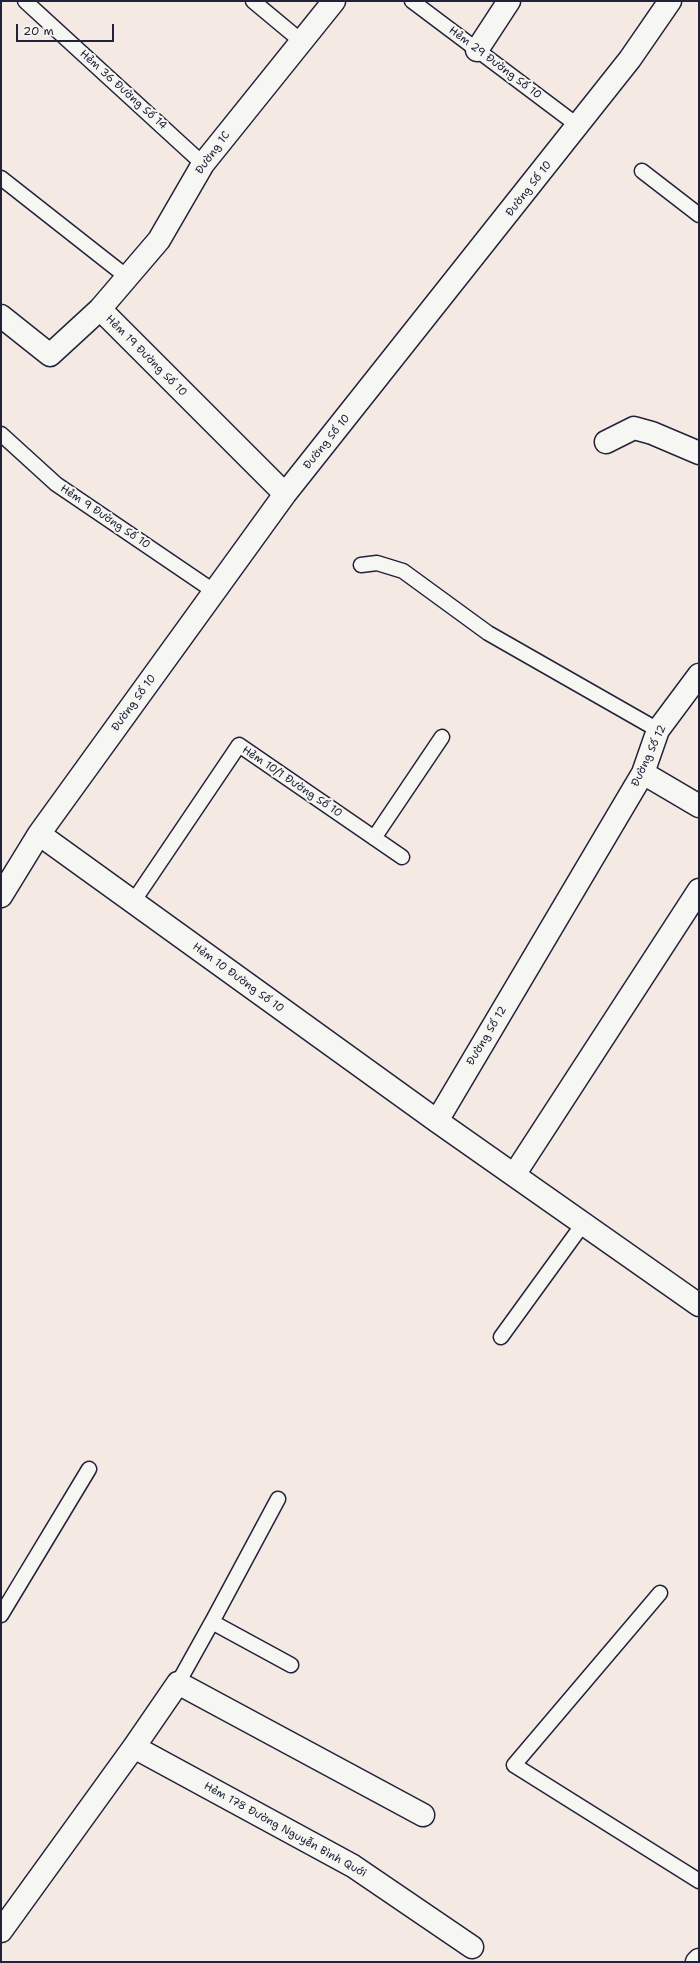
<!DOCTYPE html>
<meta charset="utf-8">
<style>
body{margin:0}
#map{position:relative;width:700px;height:1963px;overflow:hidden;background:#f4e9e3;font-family:"Shantell Sans",sans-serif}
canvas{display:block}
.frame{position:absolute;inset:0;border:2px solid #22223b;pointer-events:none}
.scale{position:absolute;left:16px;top:24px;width:98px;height:18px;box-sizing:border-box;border:2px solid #22223b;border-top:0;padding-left:5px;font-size:12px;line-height:14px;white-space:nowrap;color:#22223b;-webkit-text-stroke:3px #f6f6f2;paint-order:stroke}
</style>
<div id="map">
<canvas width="700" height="1963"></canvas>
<div class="frame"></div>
<div class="scale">20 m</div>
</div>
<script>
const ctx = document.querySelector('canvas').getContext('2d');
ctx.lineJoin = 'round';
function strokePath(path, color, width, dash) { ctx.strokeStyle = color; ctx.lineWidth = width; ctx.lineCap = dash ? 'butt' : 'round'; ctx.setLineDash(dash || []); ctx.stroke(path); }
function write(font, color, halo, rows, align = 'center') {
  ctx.font = font + ' "Shantell Sans",sans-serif'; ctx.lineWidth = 4; ctx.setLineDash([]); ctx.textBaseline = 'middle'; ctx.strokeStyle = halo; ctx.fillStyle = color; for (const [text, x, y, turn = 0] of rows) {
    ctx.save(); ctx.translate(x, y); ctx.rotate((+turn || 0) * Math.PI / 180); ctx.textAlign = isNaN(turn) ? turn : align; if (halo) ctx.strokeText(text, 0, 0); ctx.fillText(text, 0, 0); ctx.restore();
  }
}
const lane = new Path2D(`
 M 25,1 L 203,164
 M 253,1 L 301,41
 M 412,1 L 577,125
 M 642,171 L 699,215
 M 1,178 L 127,277
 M 1,434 L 56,484 L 215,592
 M 361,565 L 377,563 L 403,571 L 488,633 L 658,730
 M 374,838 L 442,737
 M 133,902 L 239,745 L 402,857
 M 501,1337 L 583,1224
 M 660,1593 L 514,1765 L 699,1881
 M 1,1615 L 89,1469
 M 212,1622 L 278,1499
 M 178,1683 L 212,1622 L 291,1665`);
const street = new Path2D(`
 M 477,50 L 509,1
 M 100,309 L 285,494
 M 1,316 L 50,355 L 100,309 L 159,240 L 203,164 L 334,1
 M 606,442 L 634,428 L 652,433 L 699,453
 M 643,773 L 699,806
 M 39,834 L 437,1121 L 699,1305
 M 1,896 L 39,834 L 285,494 L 630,59 L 670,1
 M 437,1121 L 643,773 L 658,730 L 699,675
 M 514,1175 L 699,890
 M 134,1747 L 178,1683 L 423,1815
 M 1,1931 L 134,1747 L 353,1866 L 472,1947
 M 697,1962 L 699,1960`);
const streetNames = [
 ["Hẻm 29 Đường Số 10",495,63,37],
 ["Hẻm 36 Đường Số 14",123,90,42],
 ["Đường 1C",213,153,-54],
 ["Đường Số 10",529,189,-52],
 ["Hẻm 19 Đường Số 10",146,356,45],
 ["Đường Số 10",327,442,-51],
 ["Hẻm 9 Đường Số 10",105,517,34],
 ["Đường Số 10",134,703,-54],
 ["Đường Số 12",649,756,-65],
 ["Hẻm 10/1 Đường Số 10",292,782,34],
 ["Hẻm 10 Đường Số 10",238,978,36],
 ["Đường Số 12",487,1036,-59],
 ["Hẻm 178 Đường Nguyễn Bình Quới",285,1830,29]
];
strokePath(lane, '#22223b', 17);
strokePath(street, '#22223b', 25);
strokePath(lane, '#f6f6f2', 14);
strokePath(street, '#f6f6f2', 22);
write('11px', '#22223b', '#f6f6f2', streetNames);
</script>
